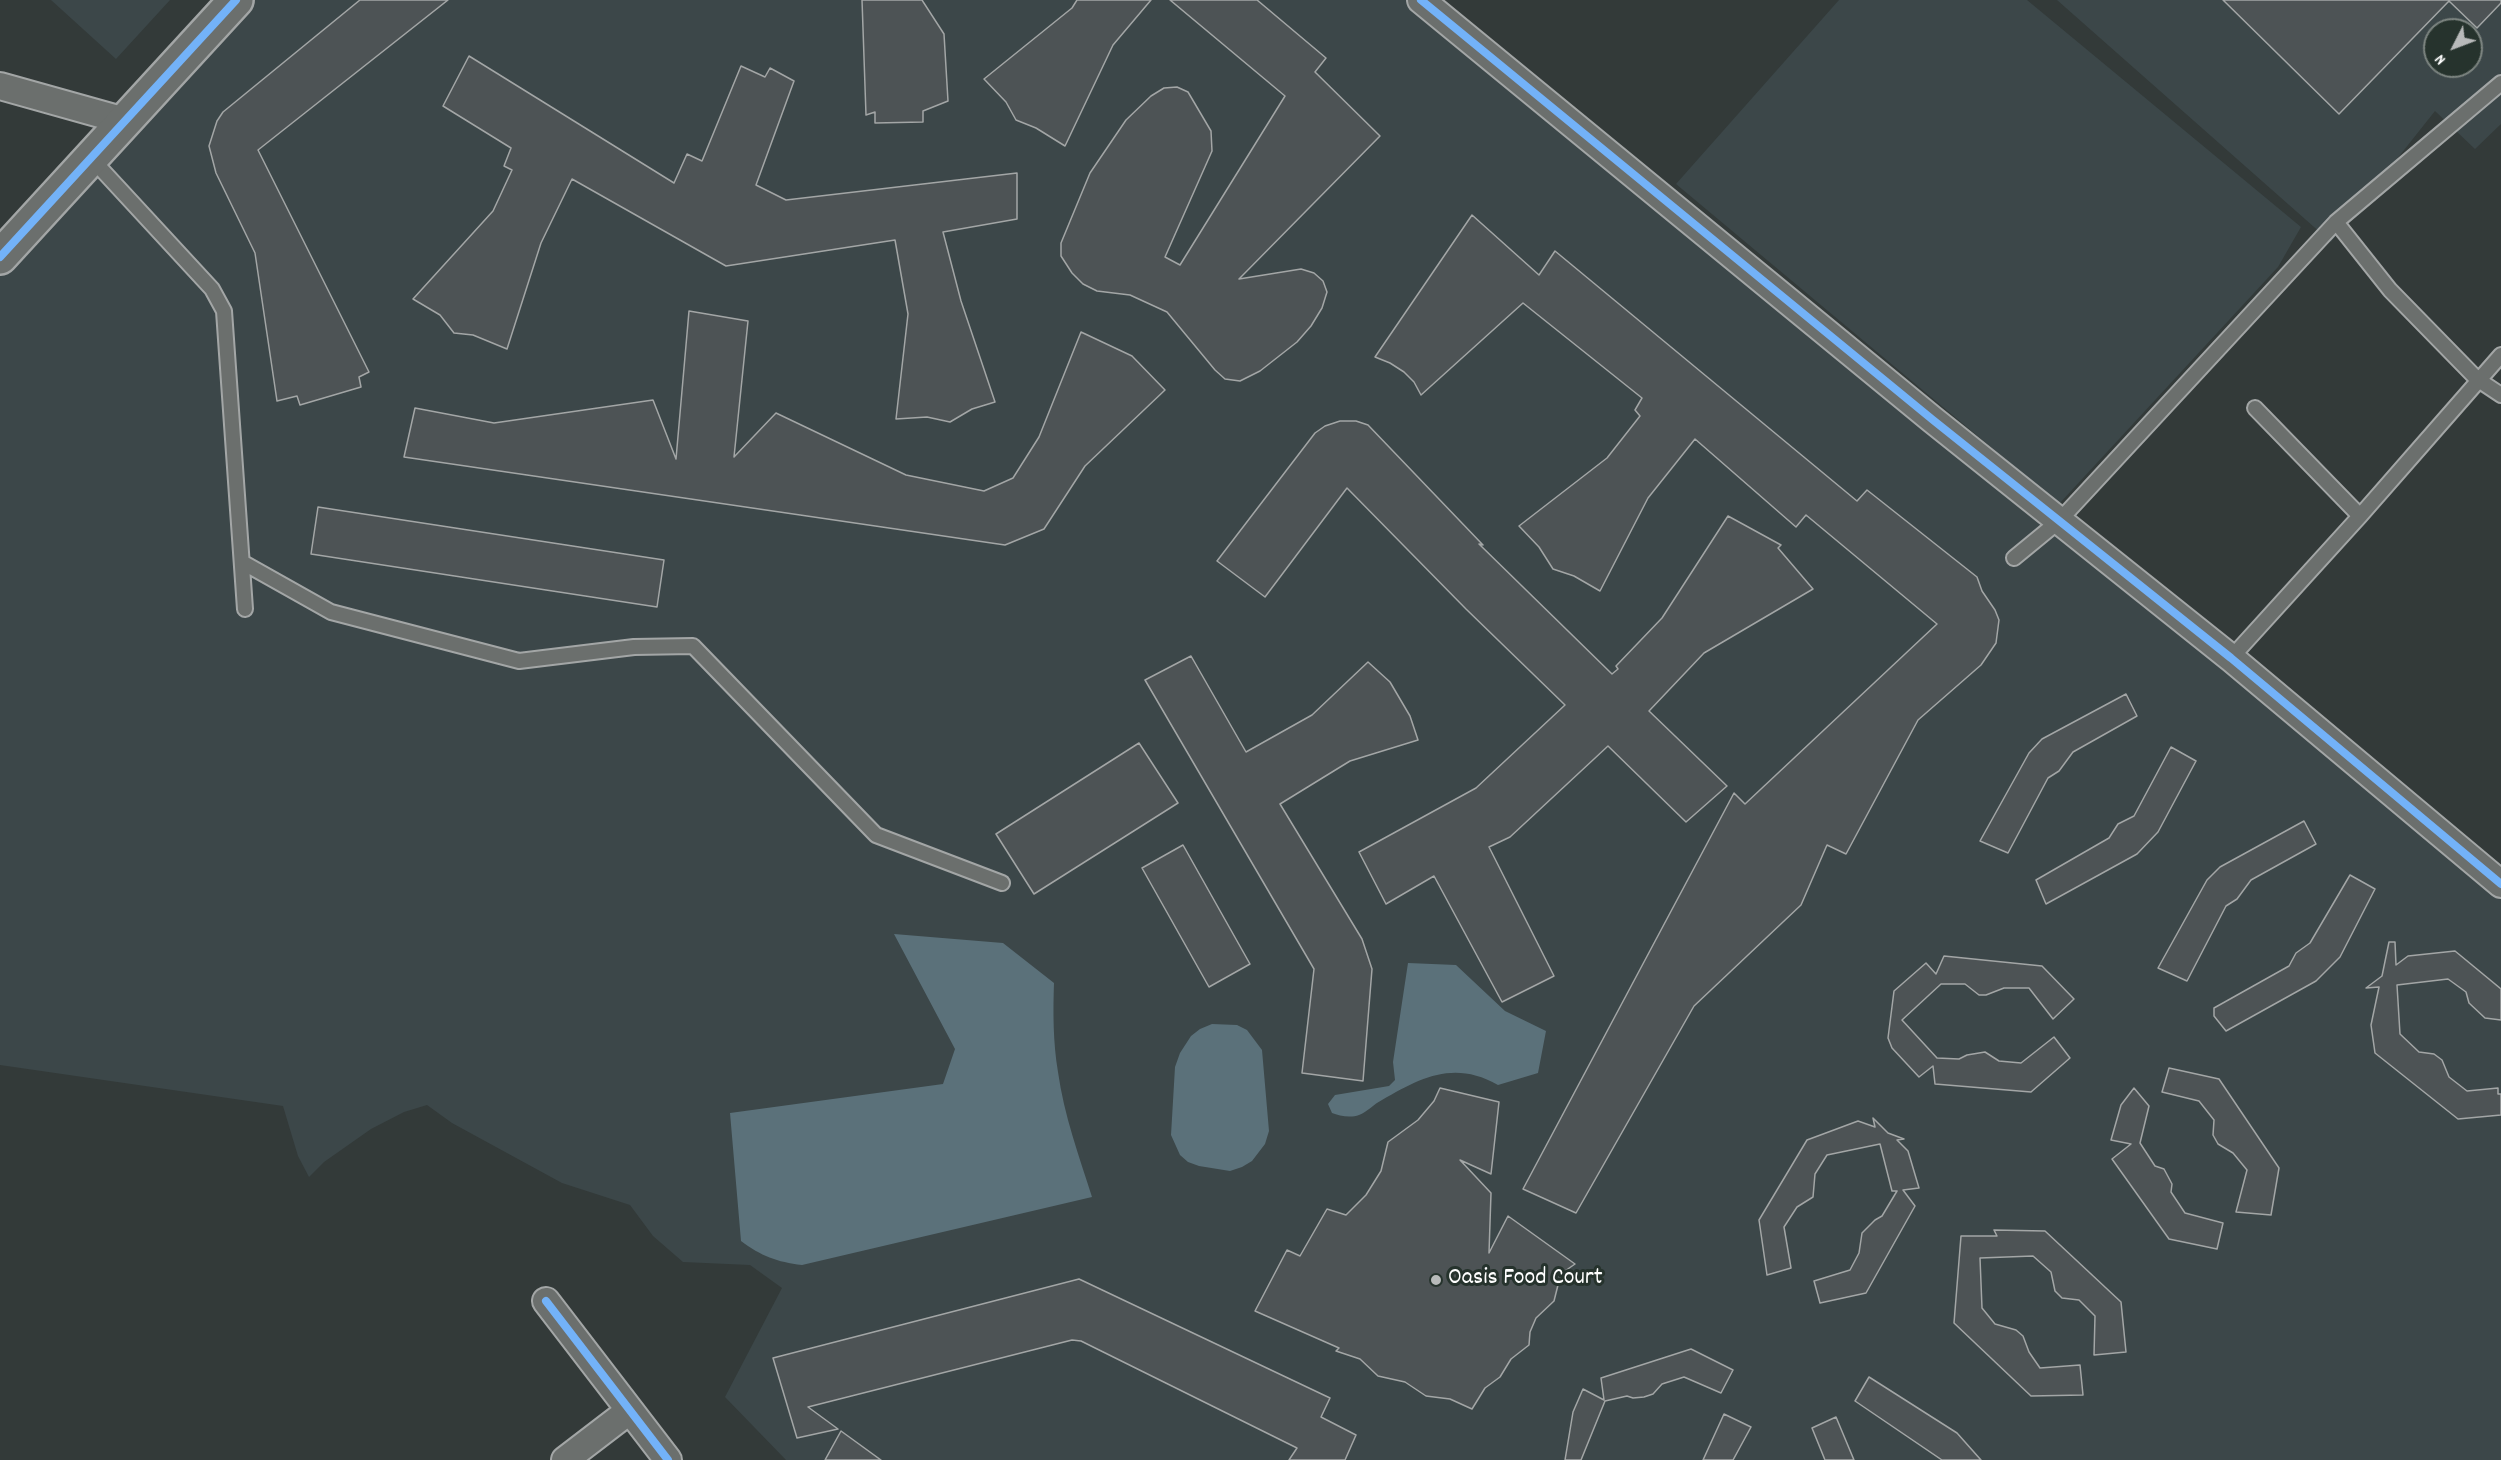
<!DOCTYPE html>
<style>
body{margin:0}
#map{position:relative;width:2501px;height:1460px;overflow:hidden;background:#333a39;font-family:Dekko,sans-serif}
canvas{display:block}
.north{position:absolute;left:2423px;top:18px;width:60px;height:60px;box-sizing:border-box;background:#26332d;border:2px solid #7d8581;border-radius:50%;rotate:228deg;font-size:16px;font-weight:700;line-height:24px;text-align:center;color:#fff}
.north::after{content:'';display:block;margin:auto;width:21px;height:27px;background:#b8baba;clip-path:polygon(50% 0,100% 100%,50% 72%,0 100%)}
</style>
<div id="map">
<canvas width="2501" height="1460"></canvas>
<div class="north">N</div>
</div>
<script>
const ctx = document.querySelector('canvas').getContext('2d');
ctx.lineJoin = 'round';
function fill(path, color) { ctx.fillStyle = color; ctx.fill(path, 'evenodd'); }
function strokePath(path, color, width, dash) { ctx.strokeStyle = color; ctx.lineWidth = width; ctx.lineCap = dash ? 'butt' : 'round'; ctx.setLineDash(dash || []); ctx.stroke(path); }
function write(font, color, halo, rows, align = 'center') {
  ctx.font = font + ' Dekko,sans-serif'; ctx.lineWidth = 6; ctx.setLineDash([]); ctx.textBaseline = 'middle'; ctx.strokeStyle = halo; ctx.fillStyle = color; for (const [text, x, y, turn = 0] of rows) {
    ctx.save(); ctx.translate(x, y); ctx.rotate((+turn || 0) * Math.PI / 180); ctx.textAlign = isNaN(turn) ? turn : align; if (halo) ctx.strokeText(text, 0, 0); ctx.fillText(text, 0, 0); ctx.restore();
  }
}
const built = new Path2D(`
 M 51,0 L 170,0 L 116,59 Z
 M 237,0 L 1414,0 L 2501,890 L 2501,1460 L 786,1460 L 725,1397 L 782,1288 L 750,1265 L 683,1262 L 653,1236 L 630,1205 L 562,1183 L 452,1123 L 427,1105 L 404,1112 L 371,1129 L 324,1162 L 309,1177 L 298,1156 L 283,1106 L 0,1065 L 0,252 Z
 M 1839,0 L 2027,0 L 2301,227 L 2278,267 L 2059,504 L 1676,184 Z
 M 2057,0 L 2501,0 L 2501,124 L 2475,149 L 2435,111 L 2331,242 ZM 2435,30 L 2471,30 L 2471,66 L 2435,66 Z`);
const water = new Path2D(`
 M 894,934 L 1003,943 L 1054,983 C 1053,1012 1053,1042 1058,1072 C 1064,1115 1079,1156 1092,1197 L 802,1265 C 777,1262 761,1256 741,1241 L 730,1113 L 943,1084 L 955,1049 Z
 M 1408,963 L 1456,965 L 1505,1011 L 1546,1031 L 1538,1073 L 1498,1085 C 1455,1060 1421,1077 1382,1100 C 1374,1104 1367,1112 1359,1115 C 1351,1118 1339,1116 1332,1113 L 1328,1104 L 1335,1095 L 1389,1086 L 1395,1080 L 1393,1062 Z
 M 1212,1024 L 1237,1025 L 1247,1030 L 1262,1050 L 1269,1131 L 1265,1144 L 1252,1161 L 1242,1167 L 1230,1171 L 1199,1166 L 1188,1162 L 1180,1155 L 1171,1135 L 1175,1067 L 1180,1053 L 1191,1036 L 1200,1029 Z`);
const building = new Path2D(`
 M 360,0 L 448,0 L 258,150 L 369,372 L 359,377 L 361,387 L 300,405 L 297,396 L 277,401 L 255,253 L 216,173 L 209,146 L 217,121 L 223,112 Z
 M 862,0 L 922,0 L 944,34 L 948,101 L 923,111 L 923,122 L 875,123 L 875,112 L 866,115 Z
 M 1077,0 L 1151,0 L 1113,45 L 1065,146 L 1036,128 L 1016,120 L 1006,102 L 984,79 L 1072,8 Z
 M 1170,0 L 1257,0 L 1326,58 L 1315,72 L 1380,136 L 1239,279 L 1301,269 L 1314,273 L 1323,281 L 1327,292 L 1322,308 L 1311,326 L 1297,342 L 1260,371 L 1240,381 L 1225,379 L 1215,370 L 1167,312 L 1130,295 L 1097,291 L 1083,284 L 1072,273 L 1061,256 L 1061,243 L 1090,173 L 1126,120 L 1151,96 L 1164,88 L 1177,87 L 1188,92 L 1211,131 L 1212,151 L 1165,257 L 1180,265 L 1285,96 Z
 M 2223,0 L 2501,0 L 2501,3 L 2477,28 L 2449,1 L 2339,114 Z
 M 469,56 L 674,183 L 687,154 L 702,161 L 741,66 L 765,77 L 770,68 L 794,81 L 756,185 L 786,200 L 1017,173 L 1017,219 L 943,232 L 961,301 L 995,402 L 972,409 L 950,422 L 927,417 L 896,419 L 908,314 L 895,240 L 726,266 L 572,179 L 541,243 L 507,349 L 473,335 L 454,333 L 440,315 L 413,299 L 493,211 L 512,170 L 504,166 L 511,148 L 443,106 Z
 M 1472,215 L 1539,275 L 1555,251 L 1857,501 L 1867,490 L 1977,577 L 1982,591 L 1995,610 L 1999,620 L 1996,643 L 1981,665 L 1918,720 L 1846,854 L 1827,845 L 1801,905 L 1694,1006 L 1576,1213 L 1523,1189 L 1734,793 L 1745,804 L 1937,624 L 1806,515 L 1796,527 L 1695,439 L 1648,498 L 1600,591 L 1574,576 L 1553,569 L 1539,547 L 1519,526 L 1607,458 L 1640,416 L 1635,410 L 1642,398 L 1523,303 L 1421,395 L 1414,382 L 1404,372 L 1390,363 L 1375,357 Z
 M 689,311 L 748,321 L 734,457 L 776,413 L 906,475 L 984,491 L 1013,478 L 1039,437 L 1081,332 L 1132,356 L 1165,390 L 1085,466 L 1044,529 L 1005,545 L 404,457 L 415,408 L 494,423 L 653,400 L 676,459 Z
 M 1340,421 L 1356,421 L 1368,425 L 1483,545 L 1479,544 L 1612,674 L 1618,669 L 1616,666 L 1662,618 L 1728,516 L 1781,545 L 1778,548 L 1813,589 L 1704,653 L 1649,711 L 1727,786 L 1686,822 L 1608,746 L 1510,837 L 1489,847 L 1554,976 L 1502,1002 L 1434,876 L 1386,904 L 1359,852 L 1476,788 L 1565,705 L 1466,609 L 1347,488 L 1265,597 L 1217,561 L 1315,433 L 1325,426 Z
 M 318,507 L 664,560 L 657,607 L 311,554 Z
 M 1191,656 L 1246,752 L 1312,715 L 1368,662 L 1390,682 L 1410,716 L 1418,740 L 1350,761 L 1280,804 L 1362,939 L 1372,969 L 1363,1081 L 1302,1073 L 1314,969 L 1145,680 Z
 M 2126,694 L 2137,716 L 2073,752 L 2059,771 L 2048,778 L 2008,853 L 1980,841 L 2029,753 L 2042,739 Z
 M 1139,743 L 1178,803 L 1034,894 L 996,834 Z
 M 2171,747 L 2196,761 L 2158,832 L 2137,854 L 2046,904 L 2036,880 L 2109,838 L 2118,824 L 2134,816 Z
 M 2304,821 L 2316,844 L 2251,880 L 2237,899 L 2226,906 L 2187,981 L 2158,968 L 2207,880 L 2220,867 Z
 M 1183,845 L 1250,964 L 1209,987 L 1142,868 Z
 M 2350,875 L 2375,889 L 2340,957 L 2316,981 L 2226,1031 L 2214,1016 L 2214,1008 L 2289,966 L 2296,953 L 2310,943 Z
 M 2389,942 L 2395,942 L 2396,965 L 2408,956 L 2455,951 L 2501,989 L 2501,1020 L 2485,1018 L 2469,1003 L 2466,992 L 2448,979 L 2397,985 L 2400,1034 L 2419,1052 L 2434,1054 L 2442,1060 L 2449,1077 L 2467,1091 L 2498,1088 L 2498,1094 L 2501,1094 L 2501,1115 L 2458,1119 L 2375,1053 L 2371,1025 L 2379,987 L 2366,988 L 2382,976 Z
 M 1944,956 L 2042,966 L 2074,999 L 2053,1019 L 2029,988 L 2004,988 L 1986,995 L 1979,995 L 1965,984 L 1941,984 L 1902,1020 L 1937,1058 L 1959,1059 L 1967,1055 L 1985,1052 L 1999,1061 L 2021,1063 L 2054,1037 L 2070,1058 L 2031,1092 L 1935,1084 L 1933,1066 L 1919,1077 L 1892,1048 L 1888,1038 L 1894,991 L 1926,963 L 1936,974 Z
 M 2169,1068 L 2219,1079 L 2279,1168 L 2271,1215 L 2236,1212 L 2247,1170 L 2233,1153 L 2218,1144 L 2213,1135 L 2214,1120 L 2199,1101 L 2162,1092 Z
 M 1440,1088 L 1499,1102 L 1491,1174 L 1460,1160 L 1491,1193 L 1489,1253 L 1508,1216 L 1575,1264 L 1565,1271 L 1559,1281 L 1554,1301 L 1536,1318 L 1530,1332 L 1529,1345 L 1511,1359 L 1500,1377 L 1485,1388 L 1472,1409 L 1450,1399 L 1426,1396 L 1405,1382 L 1378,1376 L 1360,1359 L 1336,1351 L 1339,1348 L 1255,1311 L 1287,1250 L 1300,1256 L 1327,1209 L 1346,1215 L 1366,1195 L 1381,1171 L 1388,1142 L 1418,1120 L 1434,1101 Z
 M 2134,1088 L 2149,1106 L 2140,1143 L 2155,1166 L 2164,1169 L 2172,1184 L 2171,1192 L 2185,1213 L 2223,1223 L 2217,1249 L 2169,1239 L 2112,1159 L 2131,1144 L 2111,1140 L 2121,1105 Z
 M 1873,1118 L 1888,1133 L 1904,1139 L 1897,1140 L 1908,1151 L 1919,1188 L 1903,1190 L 1915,1206 L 1866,1293 L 1820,1303 L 1814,1281 L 1850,1270 L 1859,1253 L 1862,1233 L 1875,1220 L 1882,1216 L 1897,1191 L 1892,1191 L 1880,1144 L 1827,1155 L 1815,1174 L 1813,1197 L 1797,1207 L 1784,1227 L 1791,1268 L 1767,1275 L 1759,1220 L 1807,1140 L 1858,1121 L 1875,1127 Z
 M 1994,1230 L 2045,1231 L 2121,1302 L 2126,1352 L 2094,1355 L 2095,1316 L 2079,1300 L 2062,1298 L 2055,1291 L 2051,1272 L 2033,1256 L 1980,1258 L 1982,1308 L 1995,1324 L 2016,1330 L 2023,1336 L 2029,1352 L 2040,1368 L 2080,1365 L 2083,1395 L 2031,1396 L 1954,1323 L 1961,1236 L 1997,1236 Z
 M 1079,1279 L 1330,1398 L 1321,1417 L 1356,1435 L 1345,1460 L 1289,1460 L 1297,1448 L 1081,1341 L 1072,1340 L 808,1407 L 838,1429 L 797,1438 L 773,1358 Z
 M 1691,1349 L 1733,1370 L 1721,1393 L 1684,1377 L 1662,1384 L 1653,1394 L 1644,1397 L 1633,1398 L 1627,1396 L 1605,1401 L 1581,1460 L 1565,1460 L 1573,1412 L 1583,1389 L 1604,1400 L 1601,1378 Z
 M 1869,1377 L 1957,1433 L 1981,1460 L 1942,1460 L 1855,1401 Z
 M 1724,1414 L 1751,1427 L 1733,1460 L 1703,1460 Z
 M 1836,1417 L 1854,1460 L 1825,1460 L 1812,1428 Z
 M 841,1431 L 881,1460 L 825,1460 Z`);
const lane = new Path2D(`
 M 91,158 L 212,289 L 224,311 L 245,609
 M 2336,222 L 2390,290 L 2477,379 L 2501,395
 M 2255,408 L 2360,516
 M 2014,558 L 2059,521 L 2336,222 L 2501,83
 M 242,562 L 331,612 L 519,661 L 634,647 L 693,646 L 876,835 L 1002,883
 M 2231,658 L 2360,516 L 2501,355`);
const street = new Path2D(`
 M 1421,0 L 1933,420 L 2231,658 L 2501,884
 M 0,86 L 125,121
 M 546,1301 L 668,1460
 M 565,1460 L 629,1411`);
const secondary = new Path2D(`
 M 0,257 L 236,0`);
const cycleway = new Path2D(`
 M 1421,0 L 1933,420 L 2231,658 L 2501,884
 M 0,257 L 236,0
 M 546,1301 L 668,1460`);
const markers = [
 [1436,1280,6,"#b8baba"]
];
const poiNames = [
 ["Oasis Food Court",1448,1280]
];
fill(built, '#3c4749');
fill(water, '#5b717a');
fill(building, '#4d5355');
strokePath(building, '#a3a6a6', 1.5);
strokePath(lane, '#a3a6a6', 18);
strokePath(street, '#a3a6a6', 30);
strokePath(secondary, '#a3a6a6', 38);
strokePath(lane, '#6b6f6d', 14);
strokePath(street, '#6b6f6d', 26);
strokePath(secondary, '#6b6f6d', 33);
strokePath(cycleway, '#73b2f8', 8);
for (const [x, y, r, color] of markers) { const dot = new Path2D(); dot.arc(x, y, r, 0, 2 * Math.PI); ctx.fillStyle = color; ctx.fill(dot); strokePath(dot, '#26332d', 2); }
write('24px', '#fff', '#26332d', poiNames, 'left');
</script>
